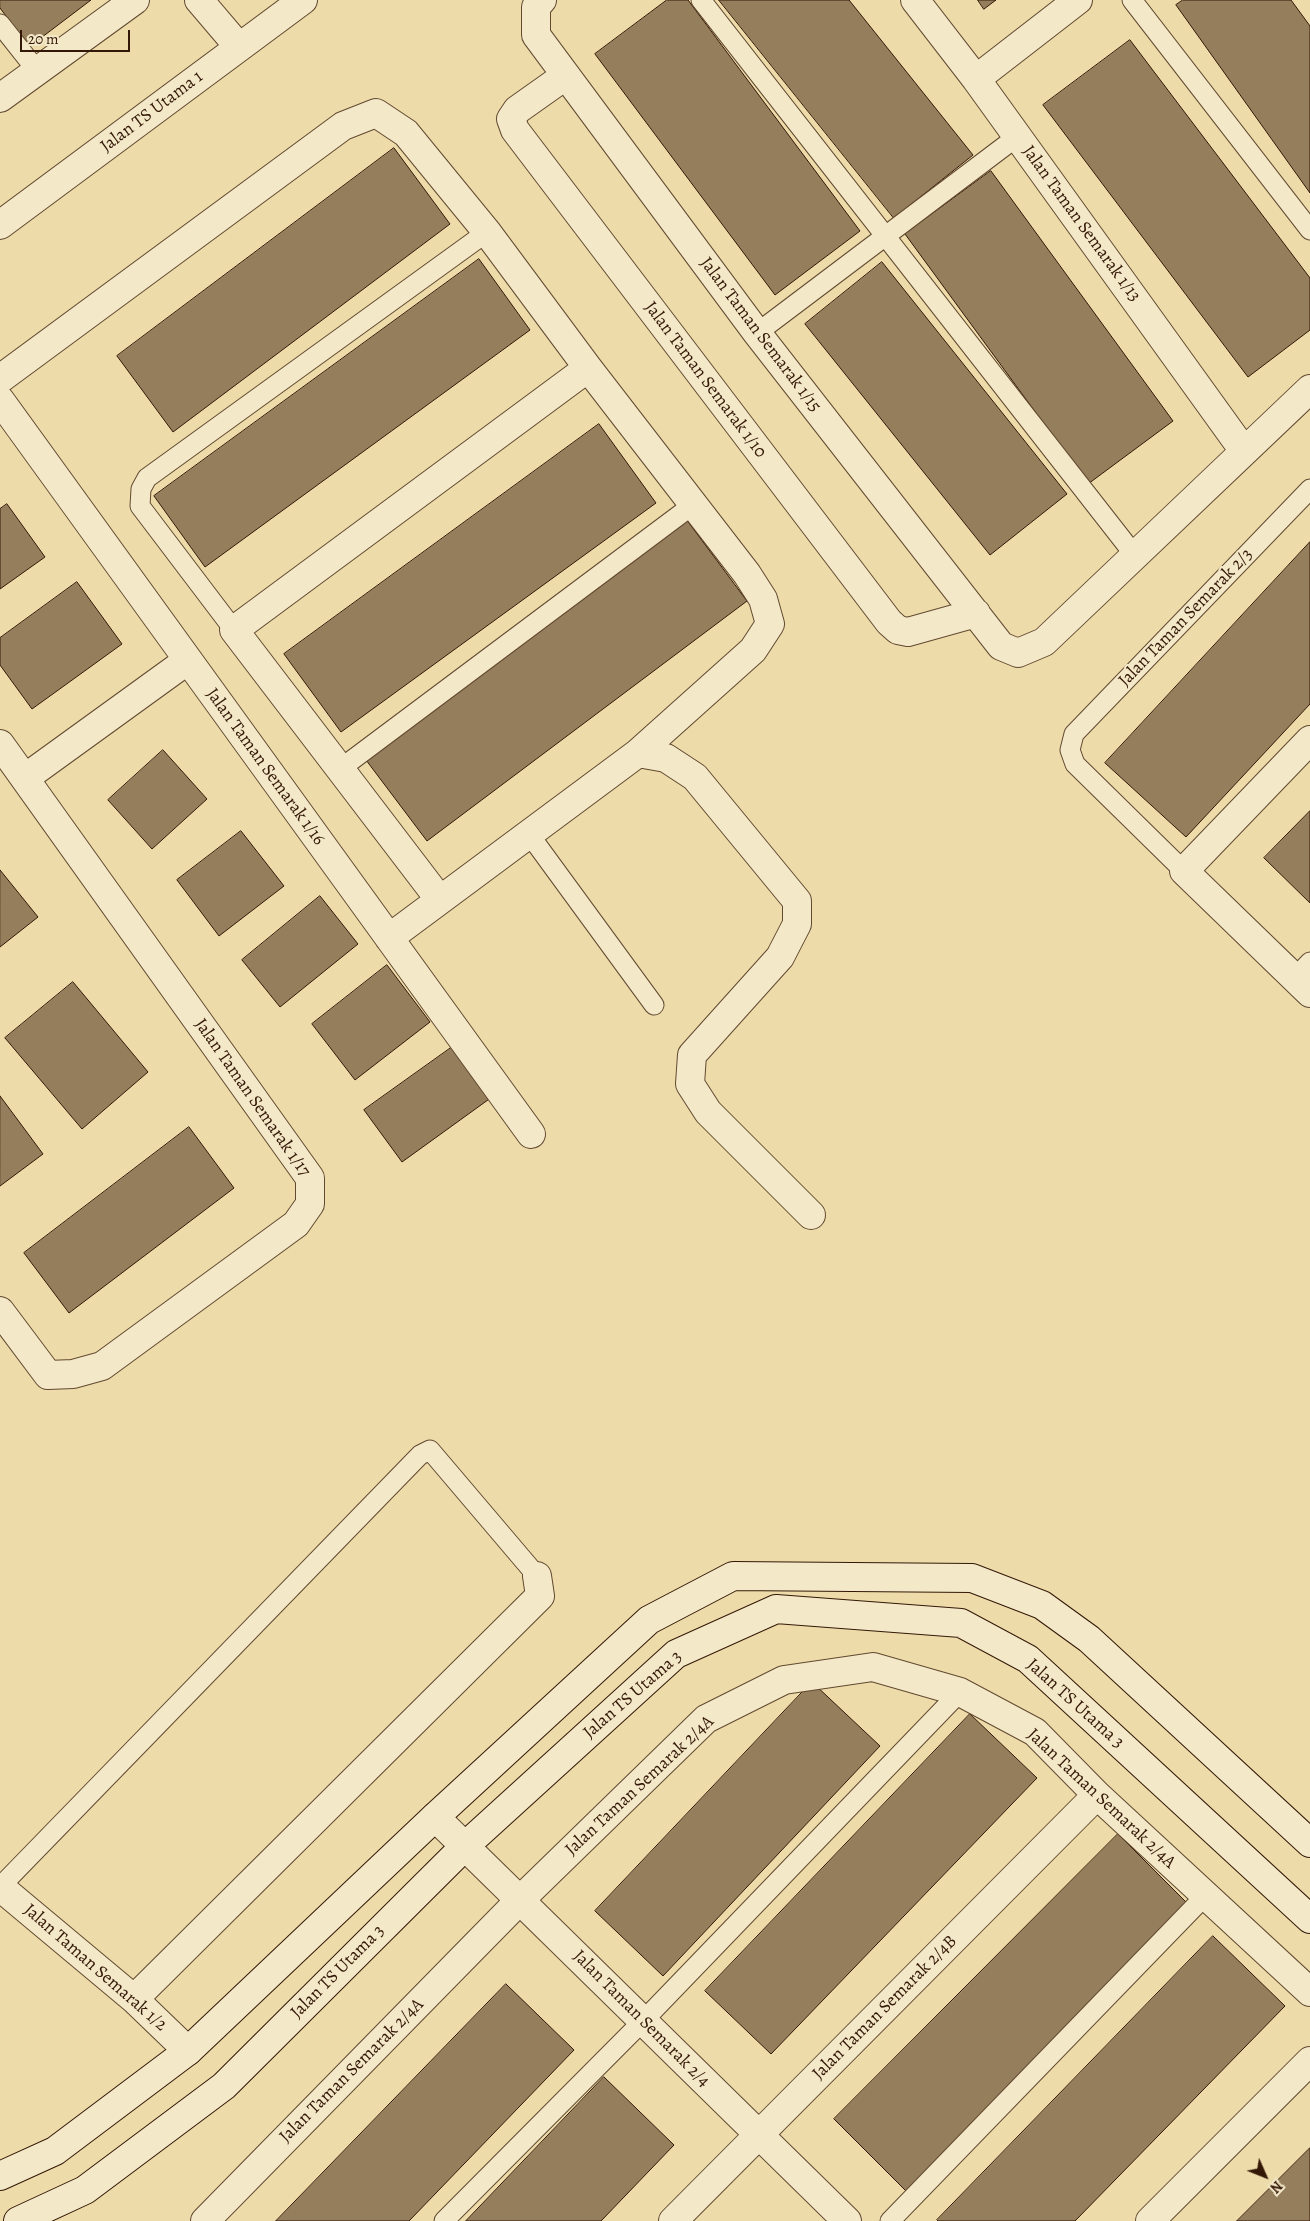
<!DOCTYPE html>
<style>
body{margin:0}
#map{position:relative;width:1310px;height:2221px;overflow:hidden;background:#eddcaa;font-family:Alegreya,serif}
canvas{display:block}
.north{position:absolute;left:1240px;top:2151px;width:50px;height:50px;-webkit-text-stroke:4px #f3e8c8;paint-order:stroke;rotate:134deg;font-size:14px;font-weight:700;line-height:20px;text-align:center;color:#341807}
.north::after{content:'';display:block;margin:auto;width:18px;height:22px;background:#341807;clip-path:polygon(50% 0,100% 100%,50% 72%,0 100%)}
.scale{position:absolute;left:20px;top:30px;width:110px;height:22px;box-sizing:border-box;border:2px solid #341807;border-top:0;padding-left:6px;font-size:15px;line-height:18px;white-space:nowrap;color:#341807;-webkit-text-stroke:4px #f3e8c8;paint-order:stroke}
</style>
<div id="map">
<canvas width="1310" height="2221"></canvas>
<div class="north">N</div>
<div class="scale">20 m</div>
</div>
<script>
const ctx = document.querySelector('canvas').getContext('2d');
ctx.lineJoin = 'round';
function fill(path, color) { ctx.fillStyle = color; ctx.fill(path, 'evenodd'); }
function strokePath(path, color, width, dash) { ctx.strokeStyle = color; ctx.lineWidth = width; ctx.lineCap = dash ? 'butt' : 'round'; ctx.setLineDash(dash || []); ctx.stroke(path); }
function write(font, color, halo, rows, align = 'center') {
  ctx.font = font + ' Alegreya,serif'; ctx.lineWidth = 4; ctx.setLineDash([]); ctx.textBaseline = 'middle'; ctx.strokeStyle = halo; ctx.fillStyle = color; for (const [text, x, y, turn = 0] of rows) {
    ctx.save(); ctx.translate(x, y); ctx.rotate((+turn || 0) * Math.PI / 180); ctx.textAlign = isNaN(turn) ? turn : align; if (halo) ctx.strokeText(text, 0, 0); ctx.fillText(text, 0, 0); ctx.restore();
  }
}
const building = new Path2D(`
 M 0,0 L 91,0 L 29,47 L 0,8 Z
 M 667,0 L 688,0 L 860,231 L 775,295 L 595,54 Z
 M 719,0 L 849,0 L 973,155 L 894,218 Z
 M 978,0 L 996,0 L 984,9 Z
 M 1183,0 L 1291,0 L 1310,26 L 1310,193 L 1176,5 Z
 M 1130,40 L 1310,278 L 1310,330 L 1248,377 L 1043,105 Z
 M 394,148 L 450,224 L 173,432 L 117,356 Z
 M 991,171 L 1173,421 L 1088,484 L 905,234 Z
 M 479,259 L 530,330 L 205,567 L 154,496 Z
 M 882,262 L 1067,494 L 990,555 L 805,324 Z
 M 599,424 L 656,503 L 341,732 L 284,654 Z
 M 7,504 L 45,557 L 0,589 L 0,509 Z
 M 686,519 L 747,601 L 427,841 L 366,760 Z
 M 1310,542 L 1310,704 L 1186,837 L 1105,763 Z
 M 77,582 L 122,644 L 32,709 L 0,665 L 0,638 Z
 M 163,750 L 207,799 L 152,849 L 108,800 Z
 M 1310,811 L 1310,903 L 1264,858 Z
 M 241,831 L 284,886 L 219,936 L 177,880 Z
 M 0,870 L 38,917 L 0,947 Z
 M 320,896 L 358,944 L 280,1007 L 242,960 Z
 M 387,965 L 430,1022 L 355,1080 L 312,1024 Z
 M 73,982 L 148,1072 L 82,1129 L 5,1038 Z
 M 455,1045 L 492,1097 L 402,1162 L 364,1110 Z
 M 0,1096 L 43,1154 L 0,1186 Z
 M 189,1127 L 234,1188 L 69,1313 L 24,1253 Z
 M 812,1682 L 880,1746 L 663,1976 L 595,1911 Z
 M 970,1714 L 1037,1778 L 771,2054 L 705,1991 Z
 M 1118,1834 L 1191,1907 L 907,2192 L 834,2119 Z
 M 1213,1936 L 1285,2006 L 1075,2221 L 938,2221 L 937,2220 Z
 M 506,1984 L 574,2050 L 409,2221 L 276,2221 Z
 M 604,2077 L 674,2145 L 601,2221 L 466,2221 Z
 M 1310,2148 L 1310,2221 L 1237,2221 Z`);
const lane = new Path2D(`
 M 701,0 L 1136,557
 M 1132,0 L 1310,230
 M 0,24 L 38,72
 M 757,333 L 1018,136
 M 234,630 L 140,506 L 141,489 L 147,478 L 487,232
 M 340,769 L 694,504
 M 529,834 L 654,1005
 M 1184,871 L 1075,764 L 1070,750 L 1074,734 L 1310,489
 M 1295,978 L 1310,962
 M 0,1887 L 420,1455 L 430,1450 L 537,1576
 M 444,2221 L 643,2021 L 960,1692
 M 890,2221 L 1205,1896`);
const street = new Path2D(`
 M 199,0 L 239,47
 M 542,0 L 536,7 L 536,35 L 757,333 L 1001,646 L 1018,653 L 1044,642 L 1310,389
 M 915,0 L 976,79 L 1244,451
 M 565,76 L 517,110 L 511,119 L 515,130 L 889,622 L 898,630 L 908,632 L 976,613
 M 976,79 L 1078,0
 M 0,98 L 135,0
 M 0,225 L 303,0
 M 0,379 L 343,126 L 376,113 L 406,133 L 487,232 L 588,368 L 747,574 L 763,599 L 770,624 L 753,650 L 638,753
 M 0,400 L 531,1134
 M 1310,740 L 1184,871 L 1310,993
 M 0,744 L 310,1178 L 310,1204 L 296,1224 L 102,1366 L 73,1374 L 48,1375 L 0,1311
 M 25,778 L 188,660
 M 440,900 L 234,630 L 588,368
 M 389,938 L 638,753 L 666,758 L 695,777 L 797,901 L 797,924 L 780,957 L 692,1055 L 690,1084 L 708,1112 L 811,1215
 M 435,1817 L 847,2221
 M 0,1887 L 134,1999 L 188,2051
 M 134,1999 L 540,1596 L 537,1576
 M 205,2221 L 520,1900 L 706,1719 L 784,1680 L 873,1667 L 960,1692 L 1035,1732 L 1097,1795 L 1310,1992
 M 673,2221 L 1097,1795
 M 1150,2221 L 1310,2061`);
const secondary = new Path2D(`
 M 0,2176 L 55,2151 L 188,2051 L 435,1817 L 649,1620 L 733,1576 L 972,1578 L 1042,1605 L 1089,1639 L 1310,1843
 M 18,2221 L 85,2190 L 224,2086 L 465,1846 L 676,1654 L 776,1609 L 961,1623 L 1028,1659 L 1310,1919`);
const streetNames = [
 ["Jalan TS Utama 1",152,112,-37],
 ["Jalan Taman Semarak 1/13",1081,224,54],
 ["Jalan Taman Semarak 1/15",760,335,53],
 ["Jalan Taman Semarak 1/10",705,380,53],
 ["Jalan Taman Semarak 2/3",1186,618,-46],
 ["Jalan Taman Semarak 1/16",265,767,54],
 ["Jalan Taman Semarak 1/17",252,1098,55],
 ["Jalan TS Utama 3",633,1695,-41],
 ["Jalan TS Utama 3",1075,1704,42],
 ["Jalan Taman Semarak 2/4A",640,1786,-43],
 ["Jalan Taman Semarak 2/4A",1101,1799,43],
 ["Jalan Taman Semarak 1/2",95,1968,41],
 ["Jalan TS Utama 3",338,1972,-45],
 ["Jalan Taman Semarak 2/4B",885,2008,-45],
 ["Jalan Taman Semarak 2/4",641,2019,45],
 ["Jalan Taman Semarak 2/4A",352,2071,-45]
];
fill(building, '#947e5c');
strokePath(building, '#341807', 1);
strokePath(lane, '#624930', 21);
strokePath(street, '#624930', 30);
strokePath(secondary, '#341807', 30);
strokePath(lane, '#f3e8c8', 19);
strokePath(street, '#f3e8c8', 28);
strokePath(secondary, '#f3e8c8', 28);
write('18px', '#341807', '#f3e8c8', streetNames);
</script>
